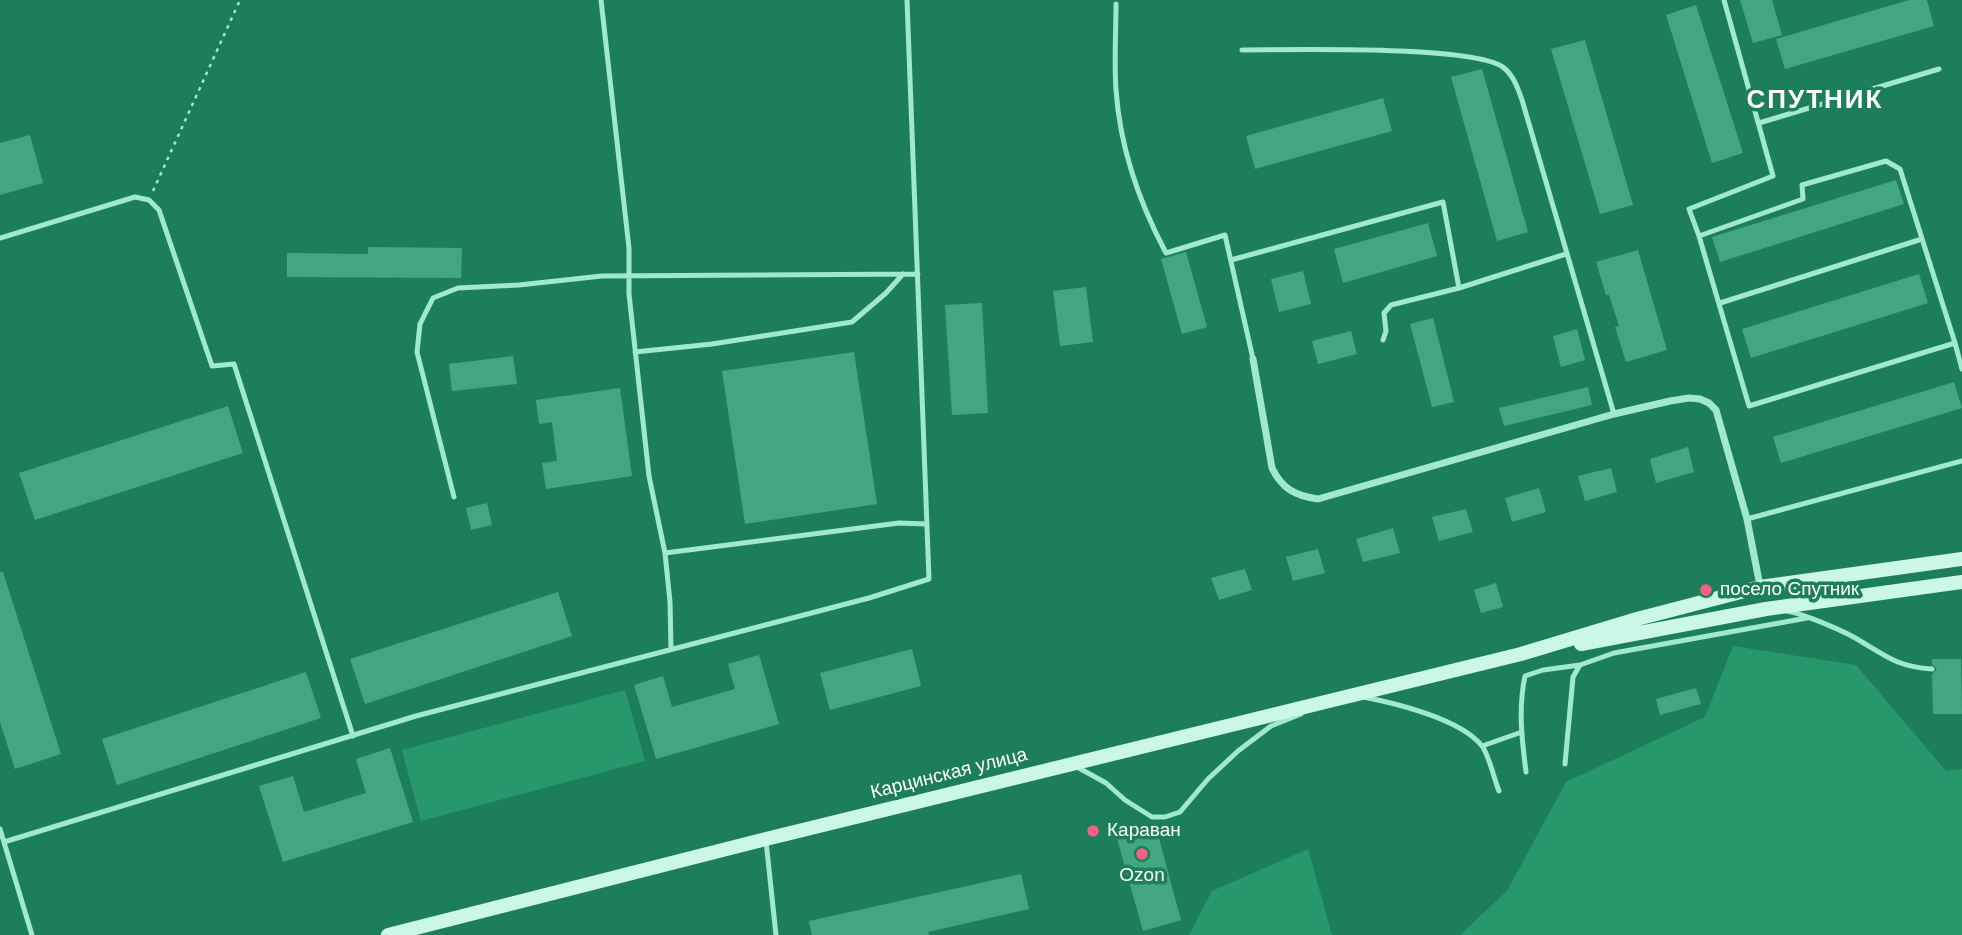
<!DOCTYPE html>
<meta charset="utf-8">
<style>
body{margin:0}
canvas{display:block;background:#1d7f59}
</style>
<canvas width="1962" height="935"></canvas>
<script>
const ctx = document.querySelector('canvas').getContext('2d');
ctx.lineJoin = 'round';
function fill(path, color) { ctx.fillStyle = color; ctx.fill(path, 'evenodd'); }
function strokePath(path, color, width, dash) { ctx.strokeStyle = color; ctx.lineWidth = width; ctx.lineCap = dash ? 'butt' : 'round'; ctx.setLineDash(dash || []); ctx.stroke(path); }
function write(font, color, halo, rows, align = 'center') {
  ctx.font = font + ' Arial,sans-serif'; ctx.lineWidth = 7; ctx.setLineDash([]); ctx.textBaseline = 'middle'; ctx.strokeStyle = halo; ctx.fillStyle = color; for (const [text, x, y, turn = 0] of rows) {
    ctx.save(); ctx.translate(x, y); ctx.rotate((+turn || 0) * Math.PI / 180); ctx.textAlign = isNaN(turn) ? turn : align; if (halo) ctx.strokeText(text, 0, 0); ctx.fillText(text, 0, 0); ctx.restore();
  }
}
const green = new Path2D(`
 M 1733,646 L 1856,665 L 1946,771 L 1962,769 L 1962,935 L 1460,935 L 1507,891 L 1566,782 L 1705,717 Z
 M 625,690 L 645,761 L 421,821 L 402,750 Z
 M 1308,849 L 1332,935 L 1189,935 L 1212,891 Z`);
const building = new Path2D(`
 M 1740,0 L 1772,0 L 1782,35 L 1753,43 Z
 M 1909,0 L 1927,0 L 1934,26 L 1785,69 L 1776,39 Z
 M 1696,5 L 1743,153 L 1712,163 L 1666,15 Z
 M 1585,40 L 1633,205 L 1600,214 L 1551,49 Z
 M 1482,69 L 1528,232 L 1497,241 L 1451,77 Z
 M 1383,98 L 1392,131 L 1255,169 L 1246,136 Z
 M 30,135 L 43,183 L 0,195 L 0,143 Z
 M 1896,180 L 1904,204 L 1720,262 L 1712,237 Z
 M 1428,223 L 1437,256 L 1343,283 L 1334,249 Z
 M 368,247 L 462,248 L 461,278 L 287,277 L 287,253 L 368,254 Z
 M 1638,250 L 1667,350 L 1626,362 L 1615,327 L 1619,326 L 1609,295 L 1606,295 L 1596,262 Z
 M 1186,252 L 1207,327 L 1182,334 L 1161,259 Z
 M 1303,271 L 1311,304 L 1279,312 L 1271,279 Z
 M 1919,274 L 1928,303 L 1751,358 L 1742,329 Z
 M 1086,287 L 1093,342 L 1060,346 L 1053,291 Z
 M 982,303 L 988,413 L 952,415 L 945,305 Z
 M 1433,318 L 1454,402 L 1432,407 L 1410,324 Z
 M 1577,329 L 1585,360 L 1561,367 L 1553,336 Z
 M 1351,331 L 1357,354 L 1318,364 L 1312,341 Z
 M 854,352 L 877,504 L 745,524 L 722,371 Z
 M 513,356 L 517,384 L 452,391 L 449,364 Z
 M 1954,382 L 1962,408 L 1781,463 L 1773,437 Z
 M 1588,387 L 1592,405 L 1504,426 L 1499,408 Z
 M 620,388 L 632,476 L 546,489 L 542,463 L 557,461 L 552,422 L 539,424 L 536,400 Z
 M 228,406 L 243,453 L 35,520 L 19,473 Z
 M 1688,447 L 1694,472 L 1656,483 L 1650,459 Z
 M 1611,468 L 1617,492 L 1585,501 L 1578,476 Z
 M 1539,488 L 1546,512 L 1512,522 L 1505,498 Z
 M 487,503 L 492,525 L 471,530 L 466,508 Z
 M 1466,509 L 1473,532 L 1439,541 L 1432,517 Z
 M 1393,528 L 1400,553 L 1363,562 L 1356,539 Z
 M 1318,549 L 1325,573 L 1293,581 L 1286,557 Z
 M 1245,569 L 1252,590 L 1219,600 L 1211,578 Z
 M 0,572 L 3,572 L 61,754 L 15,769 L 0,722 Z
 M 1496,583 L 1503,607 L 1481,613 L 1474,590 Z
 M 558,592 L 572,636 L 365,704 L 350,659 Z
 M 912,649 L 921,686 L 830,710 L 820,673 Z
 M 759,655 L 779,724 L 656,759 L 634,685 L 663,676 L 672,707 L 735,689 L 728,664 Z
 M 1932,659 L 1961,659 L 1962,714 L 1933,714 L 1932,674 L 1937,669 L 1932,664 Z
 M 306,672 L 321,718 L 117,785 L 102,739 Z
 M 1696,688 L 1701,704 L 1660,715 L 1656,699 Z
 M 390,748 L 413,822 L 283,862 L 259,786 L 293,776 L 304,812 L 366,793 L 356,759 Z
 M 1155,824 L 1181,920 L 1143,931 L 1116,835 Z
 M 1021,874 L 1029,909 L 928,932 L 929,935 L 812,935 L 809,921 Z`);
const path = new Path2D(`
 M 153,191 L 240,0`);
const lane = new Path2D(`
 M 601,0 L 629,248 L 629,294 L 649,476 L 665,553 L 670,602 L 671,648
 M 1116,4 C 1116,32 1114,61 1116,90 C 1120,148 1139,202 1166,253 L 1225,235 L 1253,359
 M 1242,50 C 1288,50 1476,45 1504,68 C 1514,76 1518,89 1522,100 L 1614,414
 M 1759,123 L 1939,69
 M 1699,236 L 1689,209 L 1773,176 L 1724,0
 M 0,238 L 135,197 L 149,200 L 159,210 L 212,366 L 234,364 L 353,736
 M 1231,260 L 1443,202 L 1459,288 L 1566,254
 M 1720,303 L 1922,239
 M 1383,340 L 1386,331 L 1384,313 L 1391,305 L 1459,288
 M 1955,343 L 1749,406 L 1699,236 L 1803,199 L 1802,185 L 1886,161 L 1900,169 L 1955,343 L 1962,369
 M 635,352 L 712,344 L 852,322 L 886,293 L 903,274
 M 454,497 L 417,352 L 420,324 L 433,298 L 458,288 L 519,285 L 602,276 L 918,274
 M 1747,519 L 1962,461
 M 665,553 L 899,523 L 926,524
 M 1787,611 C 1804,614 1847,632 1862,642 C 1888,658 1900,667 1932,669
 M 1363,697 C 1395,703 1461,719 1482,746 C 1489,755 1494,779 1499,791
 M 1482,746 L 1522,732
 M 1565,764 L 1573,677 L 1580,665 L 1614,653 L 1807,618
 M 1077,767 L 1106,783 L 1125,800 L 1152,817 L 1165,817 L 1180,812 L 1208,779 L 1238,751 L 1271,726 L 1301,714
 M 1526,772 C 1522,740 1518,709 1525,676 L 1543,670 L 1580,665
 M 0,829 L 32,935
 M 766,841 L 776,935
 M 4,842 L 416,716 L 869,598 L 929,579 L 907,0`);
const street = new Path2D(`
 M 1253,359 L 1272,468 C 1282,489 1296,496 1318,499 L 1614,414 L 1670,401 L 1689,398 L 1700,399 L 1709,403 L 1716,410 L 1747,519 L 1760,586`);
const secondary = new Path2D(`
 M 1581,644 L 1766,609 L 1962,582
 M 388,935 L 766,839 L 1521,654 L 1637,619 L 1760,587 L 1962,559`);
const markers = [
 [1706,590,7,"#f95e83"],
 [1093,831,7,"#f95e83"],
 [1142,854,7,"#f95e83"]
];
const poiNames = [
 ["посело Спутник",1720,590],
 ["Караван",1107,831],
 ["Ozon",1142,876,"center"]
];
const streetNames = [
 ["Карцинская улица",949,774,-14]
];
const districtNames = [
 ["СПУТНИК",1815,101]
];
fill(green, '#26986a');
fill(building, '#41a77e');
strokePath(path, '#a0e9cc', 2.5, [3.5, 5]);
strokePath(lane, '#a0e9cc', 5);
strokePath(street, '#a0e9cc', 7);
strokePath(secondary, '#cbf7e6', 14);
for (const [x, y, r, color] of markers) { const dot = new Path2D(); dot.arc(x, y, r, 0, 2 * Math.PI); ctx.fillStyle = color; ctx.fill(dot); strokePath(dot, '#1d7f59', 2.5); }
write('19px', '#fff', '#1d7f59', poiNames, 'left');
write('19px', '#fff', '#1d7f59', streetNames);
ctx.letterSpacing = '2px';
write('bold 26px', '#fff', '#1d7f59', districtNames);
ctx.letterSpacing = '0px';
</script>
